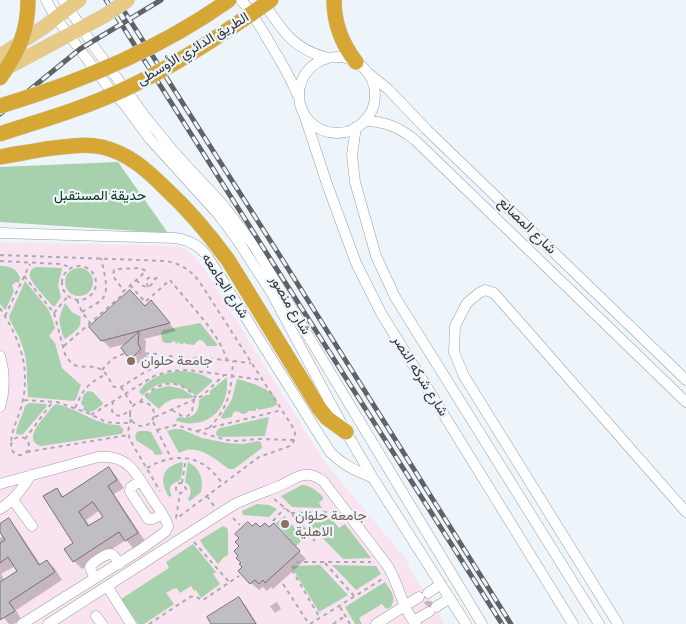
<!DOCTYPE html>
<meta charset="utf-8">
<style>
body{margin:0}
canvas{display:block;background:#eef5fa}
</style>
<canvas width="686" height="624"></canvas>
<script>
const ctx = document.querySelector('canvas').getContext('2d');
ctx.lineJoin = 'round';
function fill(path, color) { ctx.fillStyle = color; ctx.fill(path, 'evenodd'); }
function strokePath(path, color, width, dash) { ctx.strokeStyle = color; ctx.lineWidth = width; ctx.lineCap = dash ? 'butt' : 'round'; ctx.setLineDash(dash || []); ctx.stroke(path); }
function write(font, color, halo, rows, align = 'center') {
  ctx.font = font + ' "PT Sans Narrow",Vazirmatn,sans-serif'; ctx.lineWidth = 4.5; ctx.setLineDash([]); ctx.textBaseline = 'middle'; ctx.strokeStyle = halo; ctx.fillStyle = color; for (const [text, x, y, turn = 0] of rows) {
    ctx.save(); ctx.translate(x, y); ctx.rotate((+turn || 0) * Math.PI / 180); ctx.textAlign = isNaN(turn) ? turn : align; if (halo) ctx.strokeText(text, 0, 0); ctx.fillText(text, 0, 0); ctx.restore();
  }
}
const education = new Path2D(`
 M 0,242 L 178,246 L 185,249 L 194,256 L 202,266 L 326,464 L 406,559 L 415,578 L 423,589 L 425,589 L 432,599 L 431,600 L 432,603 L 433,602 L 440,613 L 439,614 L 445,624 L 0,624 Z`);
const green = new Path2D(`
 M 118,162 L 168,233 L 0,222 L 0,167 Z
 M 0,266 C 9,266 16,268 20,277 L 19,283 L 16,282 L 12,285 L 14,291 L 6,309 L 5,310 L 0,304 Z
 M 36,267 L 60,268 L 62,269 L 58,285 L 61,297 L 55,306 L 53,306 C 48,301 31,282 30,277 C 29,271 32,269 36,267 Z
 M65 282a14 14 0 1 1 28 0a14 14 0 1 1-28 0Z
 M 25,281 L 48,309 L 52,318 L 55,328 L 49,336 L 55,343 L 62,368 L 81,385 L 76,399 L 74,401 L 28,397 C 26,377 29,362 21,342 C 18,333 12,326 9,317 Z
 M 65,303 L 72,312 L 81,317 C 80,319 81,324 80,325 C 78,330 69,336 65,339 L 64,338 C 58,321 58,319 65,303 Z
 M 200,323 L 217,344 L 217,346 L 207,346 L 203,341 C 198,338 197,342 194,345 L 186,344 L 184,342 L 183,344 L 180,344 L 179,342 L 177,344 L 174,341 L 172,342 L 171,343 L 165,343 L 162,341 L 161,333 L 163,330 Z
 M 183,371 C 194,372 203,374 212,380 L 212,382 L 196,396 C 179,380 161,377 143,395 L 139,392 C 148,377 166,372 183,371 Z
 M 226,378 L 227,378 C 229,400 218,421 194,423 C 188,424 181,423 175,420 L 179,417 C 191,420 200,413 199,400 L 206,395 L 210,395 L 210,391 Z
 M 237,379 C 249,382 278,390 277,404 L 273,407 L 259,410 L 257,408 L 255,411 L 248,411 L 247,413 L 242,414 C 239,411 236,410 233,413 L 232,417 L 223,419 L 221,417 L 232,399 Z
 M 169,386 L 182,389 L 193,396 L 193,398 C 177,400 172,395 159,409 L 145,397 L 155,389 Z
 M 88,391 L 93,392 L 103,403 L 102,405 C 96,409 90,415 83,410 L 84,406 L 81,404 L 84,394 Z
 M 29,403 L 46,404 L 47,406 L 23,434 L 18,435 L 16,433 C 17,424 23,415 25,406 Z
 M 56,404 C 77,408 97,426 119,425 L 123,429 L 123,432 L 121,434 L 41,446 C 20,440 46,416 53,406 Z
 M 269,417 L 265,436 L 221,437 L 217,436 L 216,434 L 217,430 L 220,428 Z
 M 175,429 L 181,429 L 202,438 L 227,443 L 242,444 L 259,441 L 261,443 L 262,448 L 234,469 L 229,469 C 217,461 203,447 186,450 C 184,451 181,452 179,453 L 167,431 Z
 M 139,431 L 147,431 L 151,432 L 163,454 L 155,455 L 153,451 L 137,441 C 134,437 135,433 139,431 Z
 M 182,462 L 183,463 L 181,479 C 176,484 165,484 172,495 L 169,497 C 159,480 161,467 182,462 Z
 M 188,462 C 200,468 204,479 201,492 L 190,501 L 188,500 L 188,499 C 192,493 192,486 185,482 Z
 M 302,485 C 310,485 317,491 323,497 L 323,499 L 319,503 L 322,508 L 292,507 L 281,496 Z
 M 257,504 L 269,505 L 277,509 L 269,517 L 243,515 L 242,511 L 244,510 Z
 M 285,516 L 303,539 L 296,546 L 276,523 Z
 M 330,517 L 339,528 L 345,524 L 371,558 L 343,559 L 303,518 Z
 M 223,526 L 227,528 L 228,532 L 228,555 L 223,558 L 218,564 L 204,547 L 200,540 Z
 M 193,544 L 216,572 L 213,574 L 220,584 L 201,598 L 196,590 L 194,591 L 191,586 L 180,593 L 177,588 L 174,589 L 173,589 L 166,593 L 174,604 L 144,624 L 138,624 L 121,599 L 169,568 L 166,562 Z
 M 320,565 L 348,595 L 319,612 L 291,566 Z
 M 332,565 L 376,566 L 381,574 L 356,590 Z
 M 385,582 C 391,592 397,596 391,607 L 386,609 L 382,604 L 359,618 L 362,624 L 355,624 L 345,607 Z`);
const shadow = new Path2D(`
 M 145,308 L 158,310 L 176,331 L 144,339 L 146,341 L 145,353 L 148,358 L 142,363 L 136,363 L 128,355 L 129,343 L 110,348 L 102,340 Z
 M 109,468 L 116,476 L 124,488 L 114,494 L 145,541 L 133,548 L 126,540 L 82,569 L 74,561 L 75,543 L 56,489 L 64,497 ZM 100,510 L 104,517 L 90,526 L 86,520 Z
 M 9,520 L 16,528 L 41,565 L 47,561 L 55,569 L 62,580 L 16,610 L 21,619 L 14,624 L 9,624 L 0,613 L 0,538 L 4,536 L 0,530 L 0,525 ZM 15,566 L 19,572 L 5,581 L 1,574 Z
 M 252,528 L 269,528 L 281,532 L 306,559 L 273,589 L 271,587 L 267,591 L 263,587 L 259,590 L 251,583 Z
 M 239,599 L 246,606 L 257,624 L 212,624 Z
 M 426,601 L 431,601 L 434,604 L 432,607 L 429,608 L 424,603 Z
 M 277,602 L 281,609 L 275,613 L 270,606 Z`);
const building = new Path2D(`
 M 130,290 L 145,306 L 151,300 L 170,323 L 101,341 L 89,327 Z
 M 139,332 L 138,344 L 141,349 L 134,356 L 127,356 L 121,348 Z
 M 109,467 L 117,480 L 108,486 L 138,533 L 125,541 L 119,532 L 73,562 L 64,549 L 73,543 L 43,496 L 57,488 L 62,497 ZM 93,502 L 103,517 L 88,526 L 79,512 Z
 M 9,518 L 39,565 L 47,560 L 55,572 L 9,602 L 15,611 L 0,620 L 0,582 L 17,571 L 8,557 L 0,563 L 0,543 L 5,540 L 0,532 L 0,524 Z
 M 248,522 L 252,526 L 256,523 L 260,527 L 265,523 L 269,527 L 274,523 L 300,551 L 265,583 L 263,580 L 259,584 L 255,580 L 250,584 L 238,571 L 242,567 L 239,564 L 241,563 L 236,558 L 238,556 L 234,551 L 239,546 L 235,542 L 239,538 L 235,534 Z
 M 239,597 L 256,624 L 211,624 L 207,617 Z`);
const path = new Path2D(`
 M 0,255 L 166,261 C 182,264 192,271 201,284 L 294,429 C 296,436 295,441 290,446 L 259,457 L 176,519
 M 0,261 L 60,264 L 70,267
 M62 283a17 17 0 1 1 34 0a17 17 0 1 1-34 0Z
 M 24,276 L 54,313 L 65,354 C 76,376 89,360 103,371 C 108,375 110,382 114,387 L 121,387 C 133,380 145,371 158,365 C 188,353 220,360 251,363
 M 136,280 C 147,291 150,288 157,277
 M 130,285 L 145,302 L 170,280 C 189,304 218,331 227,360
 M 148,287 L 146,281 L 148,278 L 152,277 L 155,279
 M 77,300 L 82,312 L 90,323
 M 0,308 C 19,338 31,367 22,404 C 19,417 11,430 11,445
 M 82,312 C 88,308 98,304 103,298 C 110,290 103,268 101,258
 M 54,313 L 68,296
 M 5,316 L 30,264
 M 64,346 L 121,296 L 123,292 L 146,271 L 140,268 L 116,269 L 114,270 L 113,276 L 121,287 L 123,292
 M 137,353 L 157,354 L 181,358
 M 102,370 L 112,359 L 125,353
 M 121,387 L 133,406
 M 24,400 L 57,402 L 88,413 L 106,422 L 113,423 L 130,423
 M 113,401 L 112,411 L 115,415 L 121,416 L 129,411
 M130 414a12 12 0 1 1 24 0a12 12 0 1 1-24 0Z
 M 140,402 C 155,381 179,376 196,398
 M 75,408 C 84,388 86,385 106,374
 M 172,410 L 182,416 L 188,416 L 192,411 L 194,400
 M 91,415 L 154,376 L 170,371 L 188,370 L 263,380
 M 155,417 L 202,396 L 224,375
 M 131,419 L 128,431 L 130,440 L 160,491
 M 153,422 L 171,458
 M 209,428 C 230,406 231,390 233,361
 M 157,430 L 176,425 L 226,440 L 237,441 L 258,439 L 295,440
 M 197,431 L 282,410
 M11 446a9 9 0 1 1 18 0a9 9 0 1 1-18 0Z
 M 25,439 L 53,401
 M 27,452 L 128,435
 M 147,468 C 165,457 189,453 207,467 C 213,471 218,478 223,484
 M 182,483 L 186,458
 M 207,496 L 214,506
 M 274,499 L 291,513 L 315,541
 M 291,513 L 334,512
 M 176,518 L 180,493 L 184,492 L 186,489 L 184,485 L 180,483 L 177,484 L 176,486 L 176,491 L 180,493
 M 233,518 L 240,525
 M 273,521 L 285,508
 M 194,542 L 229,582
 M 296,562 L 371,562
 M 325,563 L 355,597
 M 292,570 L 320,618
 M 283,584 L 309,624
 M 340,607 L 350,624
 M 149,624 L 190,597 L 194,596 L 203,600 L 239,576
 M 310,624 L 384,578
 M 333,624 L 345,616`);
const minor = new Path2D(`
 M 46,0 L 56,18 L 112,92 L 124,104 L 149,138 L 217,213 L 236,238 L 271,292 L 346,432 L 373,478 L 466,624
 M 63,0 L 95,48 L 147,119 L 174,152 L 224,206 L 254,246 L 482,624
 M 241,0 C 252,12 260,26 268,40 C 279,58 290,76 298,96
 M 262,0 C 281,29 292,49 328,58
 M299 95a38 38 0 1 1 76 0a38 38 0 1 1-76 0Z
 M 367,72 L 389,90 L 426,129 L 686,380
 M 303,111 L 327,184 L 356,263 L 381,313 L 573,624
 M 364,121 C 384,121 399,127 415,140 L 686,402
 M 356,127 L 352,155 L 355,182 L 376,256 L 395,297 L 599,624
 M 0,233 L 175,238 C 190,240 201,246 209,259 L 330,452 C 344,466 355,470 373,478
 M 0,356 C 5,373 5,390 0,407
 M 141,481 L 131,487 L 130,491 L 131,493 L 148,519 L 153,519 L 162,514
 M 0,484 L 98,457 C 129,454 137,475 151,497 C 157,506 164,515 168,525 L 168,527 L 165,532 L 140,550 L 22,624
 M 13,500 L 32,526
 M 0,509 C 14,500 22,489 31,475
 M 95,578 C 94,575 90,570 90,567 C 91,563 107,553 111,554 C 115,555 117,561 119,564
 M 107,586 L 131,624
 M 428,593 L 441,584
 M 436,607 L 450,598
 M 96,616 L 102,624
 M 413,621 L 429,612
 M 48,624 L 235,504 C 250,497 264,492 279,486 C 287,483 296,476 304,475 C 312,474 317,477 323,481 L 387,565 C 399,583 401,607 416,624
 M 376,624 L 419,597
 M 618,624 L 464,376 L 454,352 L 455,326 L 467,303 L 479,293 L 485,290 L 494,293 L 686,512`);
const major = new Path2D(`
 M 0,56 L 44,27 L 79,0
 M 3,70 L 104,16`);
const highway = new Path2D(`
 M 334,0 C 334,24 342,44 356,62
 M 0,157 C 15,154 30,152 45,149 C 64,147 83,143 102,147 C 128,153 147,170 165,188 C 189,210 209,234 228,260 L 319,408 L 327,418 L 346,432`);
const rail = new Path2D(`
 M 106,0 L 502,624
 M 117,0 L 287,267 L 511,624
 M 0,114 L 80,49 L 161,0`);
const majorBridge = new Path2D(`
 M 104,16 L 128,0`);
const highwayBridge = new Path2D(`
 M 0,78 C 18,52 28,33 28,0
 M 0,106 C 81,82 160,49 229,0
 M 0,134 C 42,120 85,108 125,89 C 177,65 225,33 271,0`);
const markers = [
 [131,361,5,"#8d6e63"],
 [285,524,5,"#8d6e63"]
];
const streetNames = [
 ["الطريق الدائري الأوسطى",193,49,-31],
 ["شارع المصانع",527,226,44],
 ["شارع الجامعه",225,286,57],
 ["شارع منصور",290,305,59],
 ["شارع شركه النصر",420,376,58]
];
const parkNames = [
 ["حديقة المستقبل",100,196]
];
const educationNames = [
 ["جامعة حلوان",141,361],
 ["جامعة حلوان",295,516],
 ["الاهلية",295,532]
];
fill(education, '#f9e3f0');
fill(green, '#a7d0ad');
fill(shadow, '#0003');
fill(building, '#c1bdc4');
strokePath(building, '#767278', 1);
strokePath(minor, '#989fa4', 11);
strokePath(major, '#d1d2d3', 15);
strokePath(highway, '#d1d2d3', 16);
strokePath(path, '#a7adb1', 2, [4, 4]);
strokePath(minor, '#fff', 10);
strokePath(major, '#e6ca85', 14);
strokePath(highway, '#d6a734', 15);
strokePath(rail, '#5f6366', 5);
strokePath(rail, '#eef5fa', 3, [9]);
strokePath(majorBridge, '#d1d2d3', 15, []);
strokePath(highwayBridge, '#d1d2d3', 16, []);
strokePath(majorBridge, '#e6ca85', 14);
strokePath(highwayBridge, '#d6a734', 15);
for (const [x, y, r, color] of markers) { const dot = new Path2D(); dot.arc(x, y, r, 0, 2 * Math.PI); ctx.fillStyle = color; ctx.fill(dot); strokePath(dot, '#eef5fa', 2); }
write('14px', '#303335', '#eef5fa', streetNames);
write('14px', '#033412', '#eef5fa', parkNames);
write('14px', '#785e54', '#eef5fa', educationNames, 'left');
</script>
